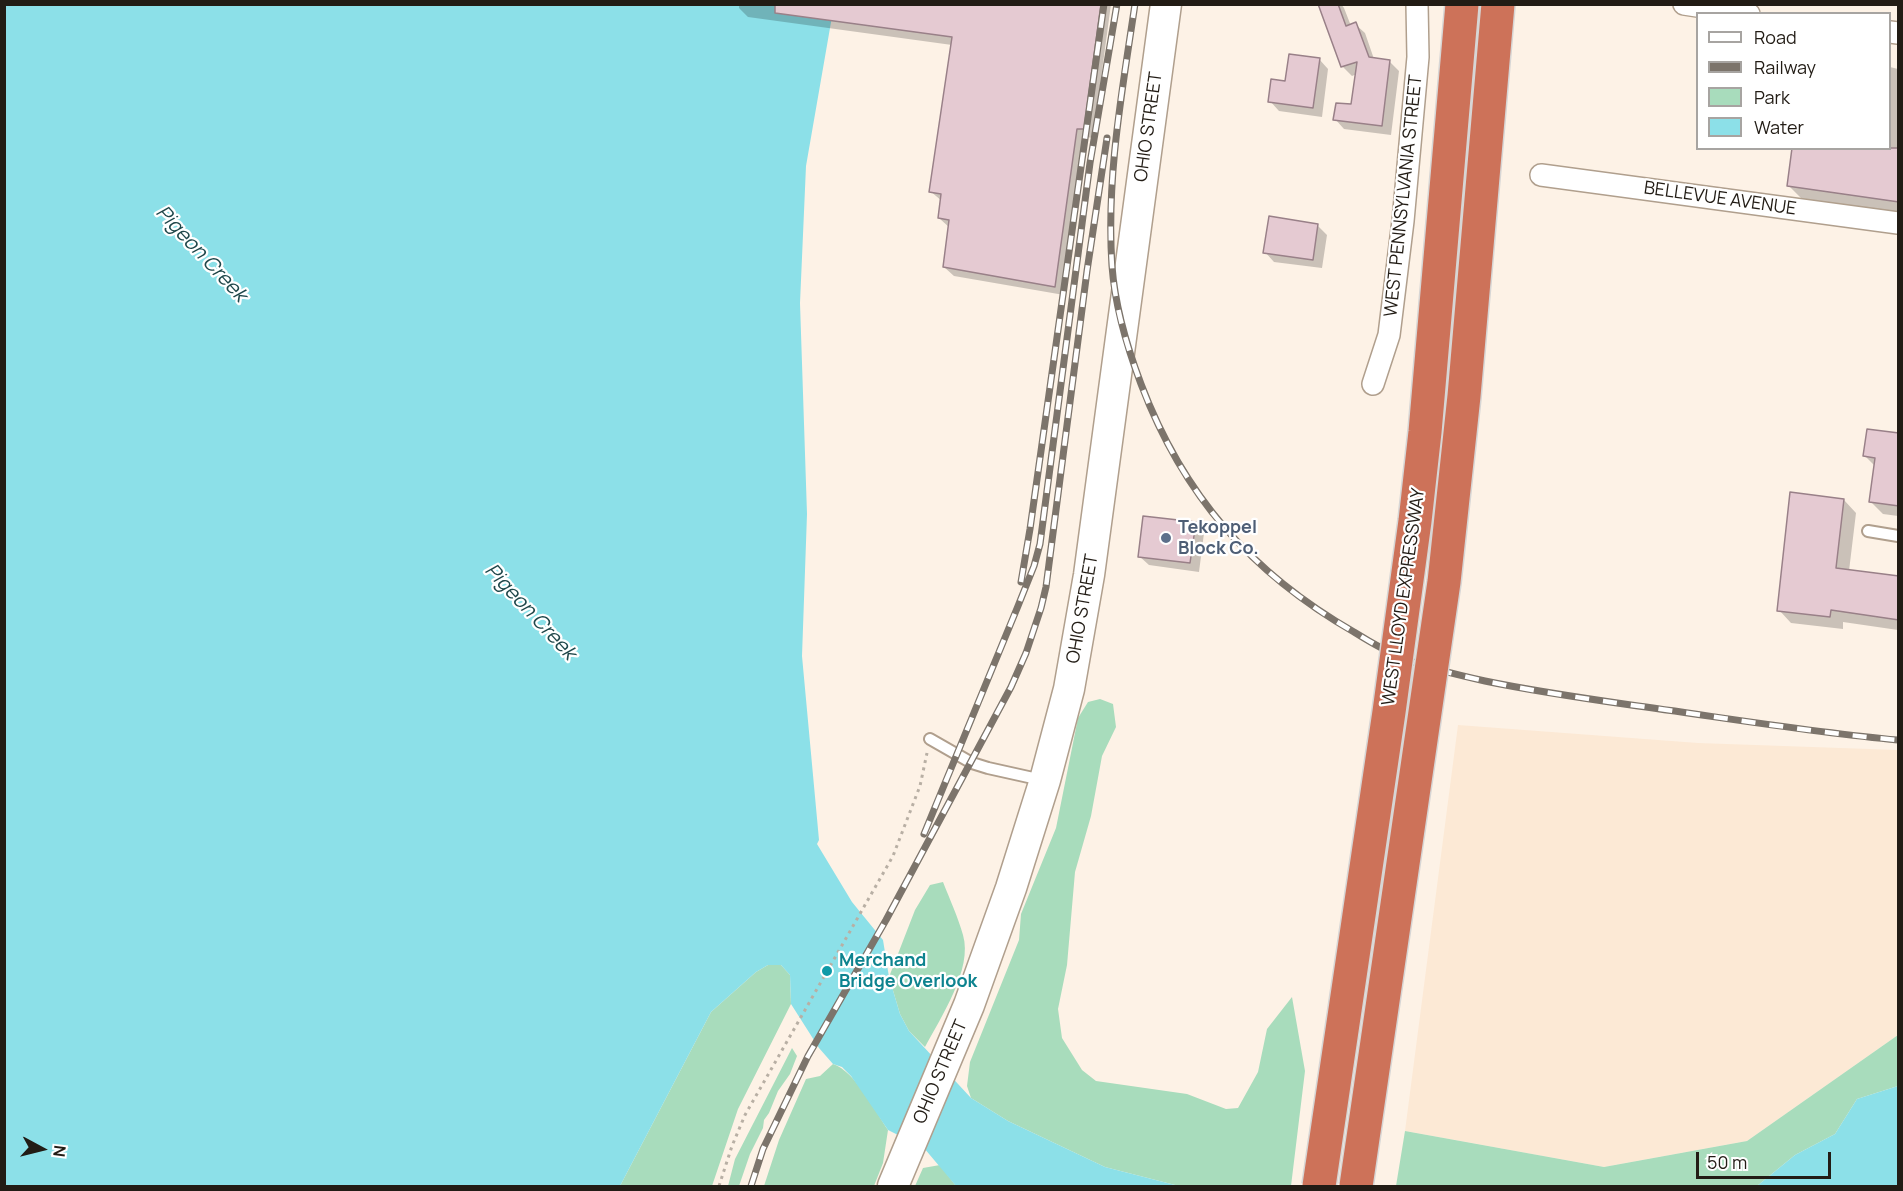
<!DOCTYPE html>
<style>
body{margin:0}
#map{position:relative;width:1903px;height:1191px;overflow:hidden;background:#fdf2e6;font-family:Manrope,sans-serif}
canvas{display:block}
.frame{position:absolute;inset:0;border:6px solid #221c15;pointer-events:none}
.legend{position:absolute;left:1696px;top:12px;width:195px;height:138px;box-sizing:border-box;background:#fff;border:2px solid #a7a4a1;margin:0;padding:8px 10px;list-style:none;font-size:18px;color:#221c15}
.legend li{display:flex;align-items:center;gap:12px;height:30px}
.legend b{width:30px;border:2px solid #a7a4a1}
.north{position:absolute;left:12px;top:1119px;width:60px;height:60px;-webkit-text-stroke:4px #fff;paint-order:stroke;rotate:97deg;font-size:16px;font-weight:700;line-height:24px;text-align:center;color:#221c15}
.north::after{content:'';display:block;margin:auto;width:21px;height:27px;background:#221c15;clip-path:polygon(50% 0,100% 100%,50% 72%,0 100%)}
.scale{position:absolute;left:1696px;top:1152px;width:135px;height:27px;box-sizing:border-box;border:3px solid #221c15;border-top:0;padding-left:8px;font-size:18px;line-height:21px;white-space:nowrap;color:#221c15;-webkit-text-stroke:4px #fff;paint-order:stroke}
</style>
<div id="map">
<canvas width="1903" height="1191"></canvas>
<div class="frame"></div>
<ul class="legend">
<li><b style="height:8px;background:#fff"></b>Road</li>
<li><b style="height:8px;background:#7c746b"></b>Railway</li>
<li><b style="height:16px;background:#a8dcbc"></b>Park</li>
<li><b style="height:16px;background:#8ce0e8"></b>Water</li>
</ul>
<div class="north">N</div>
<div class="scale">50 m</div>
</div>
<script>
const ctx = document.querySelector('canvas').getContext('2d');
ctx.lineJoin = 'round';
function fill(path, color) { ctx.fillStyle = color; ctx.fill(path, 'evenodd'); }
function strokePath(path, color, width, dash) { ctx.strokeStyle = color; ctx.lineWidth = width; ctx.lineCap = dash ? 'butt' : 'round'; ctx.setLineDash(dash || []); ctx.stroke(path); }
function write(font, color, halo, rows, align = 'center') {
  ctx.font = font + ' Manrope,sans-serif'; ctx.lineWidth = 4.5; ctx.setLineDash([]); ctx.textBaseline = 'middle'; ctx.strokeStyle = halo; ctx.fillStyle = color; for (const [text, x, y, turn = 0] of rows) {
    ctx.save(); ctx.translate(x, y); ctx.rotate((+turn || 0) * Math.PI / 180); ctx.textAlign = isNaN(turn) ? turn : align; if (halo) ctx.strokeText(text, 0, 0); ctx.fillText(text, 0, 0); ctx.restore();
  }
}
const built = new Path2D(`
 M 1458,725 L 1698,743 L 1898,750 L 1898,1035 L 1747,1141 L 1604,1167 L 1405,1131 Z`);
const green = new Path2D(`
 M 1100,699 L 1113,704 L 1116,727 L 1102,756 L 1091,816 L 1075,872 L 1067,965 L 1058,1009 L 1062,1038 L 1082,1070 L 1096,1081 L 1187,1094 L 1226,1109 L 1238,1108 L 1258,1072 L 1267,1029 L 1292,997 L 1305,1071 L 1291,1186 L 1179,1186 L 1105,1167 L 1008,1121 L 971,1098 L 967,1086 L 970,1062 L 1019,940 L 1021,914 L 1056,828 L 1078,718 L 1088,702 Z
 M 943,882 C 950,900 958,917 963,935 C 973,969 941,1017 925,1047 L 909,1031 L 900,1014 L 889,977 L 915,910 L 930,885 Z
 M 768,965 L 781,965 L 790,975 L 791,1004 L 738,1109 L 712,1186 L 620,1186 L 711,1012 L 756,972 Z
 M 1898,1035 L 1898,1086 L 1857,1099 L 1835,1134 L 1795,1155 L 1757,1186 L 1396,1186 L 1405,1131 L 1604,1167 L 1747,1141 Z
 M 792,1048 L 797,1056 L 790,1074 L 778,1091 L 769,1113 L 764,1120 L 763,1128 L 750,1154 L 739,1186 L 728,1186 L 735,1159 Z
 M 833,1064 C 856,1072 875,1111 888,1130 L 883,1163 L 874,1186 L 764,1186 L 779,1140 L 806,1079 L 820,1076 Z
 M 940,1165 L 956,1186 L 915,1186 L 923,1168 Z`);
const water = new Path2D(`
 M 5,5 L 834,5 L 806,166 L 800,303 L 807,514 L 802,656 L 819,840 L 817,844 L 852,902 L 883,940 L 889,977 L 900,1014 L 909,1031 L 971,1098 L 1008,1121 L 1105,1167 L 1179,1186 L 956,1186 L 924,1148 L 888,1130 L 851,1076 L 842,1067 L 833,1064 L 819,1048 L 791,1004 L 790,975 L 781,965 L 768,965 L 756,972 L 711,1012 L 620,1186 L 5,1186 Z
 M 1898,1086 L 1898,1186 L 1757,1186 L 1795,1155 L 1835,1134 L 1857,1099 Z`);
const shadow = new Path2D(`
 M 739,4 L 1111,4 L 1093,138 L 1086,137 L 1064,295 L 954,276 L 944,267 L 950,228 L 939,218 L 942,201 L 930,191 L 952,45 L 748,17 L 739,8 Z
 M 1320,4 L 1341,4 L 1344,8 L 1351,26 L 1355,24 L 1365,33 L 1374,59 L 1389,61 L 1399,71 L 1391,135 L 1344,129 L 1335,119 L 1352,106 L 1357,74 L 1352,76 L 1342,66 Z
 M 1319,59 L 1328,69 L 1322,117 L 1279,111 L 1270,101 L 1286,83 Z
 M 1890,67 L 1898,69 L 1898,212 L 1802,199 L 1789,186 L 1890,148 Z
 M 1317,225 L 1327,235 L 1322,268 L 1274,262 L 1265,252 Z
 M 1898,434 L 1898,516 L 1883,514 L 1871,502 L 1875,466 L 1865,456 Z
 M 1844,500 L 1856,513 L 1849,571 L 1898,578 L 1898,630 L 1843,622 L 1843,629 L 1791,623 L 1779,610 Z
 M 1195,524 L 1204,533 L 1199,572 L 1149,565 L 1139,556 Z`);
const building = new Path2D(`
 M 775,4 L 1101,4 L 1084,129 L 1077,129 L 1055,287 L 943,267 L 949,220 L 938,218 L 941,194 L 929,192 L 952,37 L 775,13 Z
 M 1318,4 L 1338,4 L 1346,26 L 1356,22 L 1369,57 L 1390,60 L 1382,126 L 1333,120 L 1336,103 L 1351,104 L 1357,62 L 1341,67 Z
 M 1289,54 L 1320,58 L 1313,108 L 1268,102 L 1271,79 L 1285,81 Z
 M 1792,148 L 1899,148 L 1899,202 L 1787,186 Z
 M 1269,216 L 1318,224 L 1313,260 L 1263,253 Z
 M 1867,429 L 1899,433 L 1899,506 L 1869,502 L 1875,458 L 1863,456 Z
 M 1790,492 L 1844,499 L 1836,568 L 1899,576 L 1899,620 L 1831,610 L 1830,617 L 1777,611 Z
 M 1143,516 L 1196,522 L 1190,563 L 1138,557 Z`);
const path = new Path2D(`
 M 719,1186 L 732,1146 L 745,1115 L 893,856 L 920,786 L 927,753`);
const lane = new Path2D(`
 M 1868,531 L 1898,536
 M 930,739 L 972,763 L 988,768 L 1042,780`);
const street = new Path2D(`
 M 1684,4 L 1749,14
 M 1890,32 L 1898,33
 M 1541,175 L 1898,223
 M 1373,384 L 1389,335 L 1403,221 L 1418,57 L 1417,4`);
const secondary = new Path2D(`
 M 893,1186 L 969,1005 L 1011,888 L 1045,780 L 1069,689 L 1089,575 L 1166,4`);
const rail = new Path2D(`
 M 1135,4 C 1122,92 1106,178 1112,266 C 1115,307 1127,347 1141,384 C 1183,495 1251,573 1354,632 C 1370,642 1387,652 1405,659 C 1431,669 1458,675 1485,681 C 1533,691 1582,698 1631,705 C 1720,717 1809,732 1898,740
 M 1021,582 L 1030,529 L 1104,4
 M 924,834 L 1018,606 L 1034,566 L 1040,544 L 1090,163 L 1117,4
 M 751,1186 L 763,1149 L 808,1056 L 886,920 L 1011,687 L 1026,653 L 1041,608 L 1046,587 L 1087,271 L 1107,138`);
const highwayBridge = new Path2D(`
 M 1319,1186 L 1389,712 L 1415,521 L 1425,432 L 1462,4
 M 1356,1186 L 1444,582 L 1464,396 L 1498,4`);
const markers = [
 [1166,538,6,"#5c6f8a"],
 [827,971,6,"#0f9aa8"]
];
const streetNames = [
 ["OHIO STREET",1149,127,-82],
 ["WEST PENNSYLVANIA STREET",1404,196,-84],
 ["BELLEVUE AVENUE",1720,199,8],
 ["WEST LLOYD EXPRESSWAY",1404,597,-82],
 ["OHIO STREET",1083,609,-80],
 ["OHIO STREET",941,1072,-67]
];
const serviceNames = [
 ["Tekoppel",1178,528],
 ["Block Co.",1178,549]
];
const cultureNames = [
 ["Merchand",839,961],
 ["Bridge Overlook",839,982]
];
const waterNames = [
 ["Pigeon Creek",201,254,47],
 ["Pigeon Creek",530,612,47]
];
fill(built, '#fce9d5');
fill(green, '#a8dcbc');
fill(water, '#8ce0e8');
fill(shadow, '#0003');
fill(building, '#e5cad2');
strokePath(building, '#998088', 1.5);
strokePath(lane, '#b09f8d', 14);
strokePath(street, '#b09f8d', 24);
strokePath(secondary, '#b09f8d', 33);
strokePath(path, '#b8afa4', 3, [3, 4.5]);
strokePath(lane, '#fff', 10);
strokePath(street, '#fff', 21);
strokePath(secondary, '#fff', 30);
strokePath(rail, '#7c746b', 7);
strokePath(rail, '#fff', 4.5, [14]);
strokePath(highwayBridge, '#d7d6d5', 36, []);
strokePath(highwayBridge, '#cd7259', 33);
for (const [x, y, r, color] of markers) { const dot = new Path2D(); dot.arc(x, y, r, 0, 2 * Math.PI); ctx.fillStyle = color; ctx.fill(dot); strokePath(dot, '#fff', 2); }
write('18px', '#221c15', '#fff', streetNames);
write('bold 18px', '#4e5e75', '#fff', serviceNames, 'left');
write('bold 18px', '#0d838f', '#fff', cultureNames, 'left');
write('italic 20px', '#1f474a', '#fff', waterNames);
</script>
